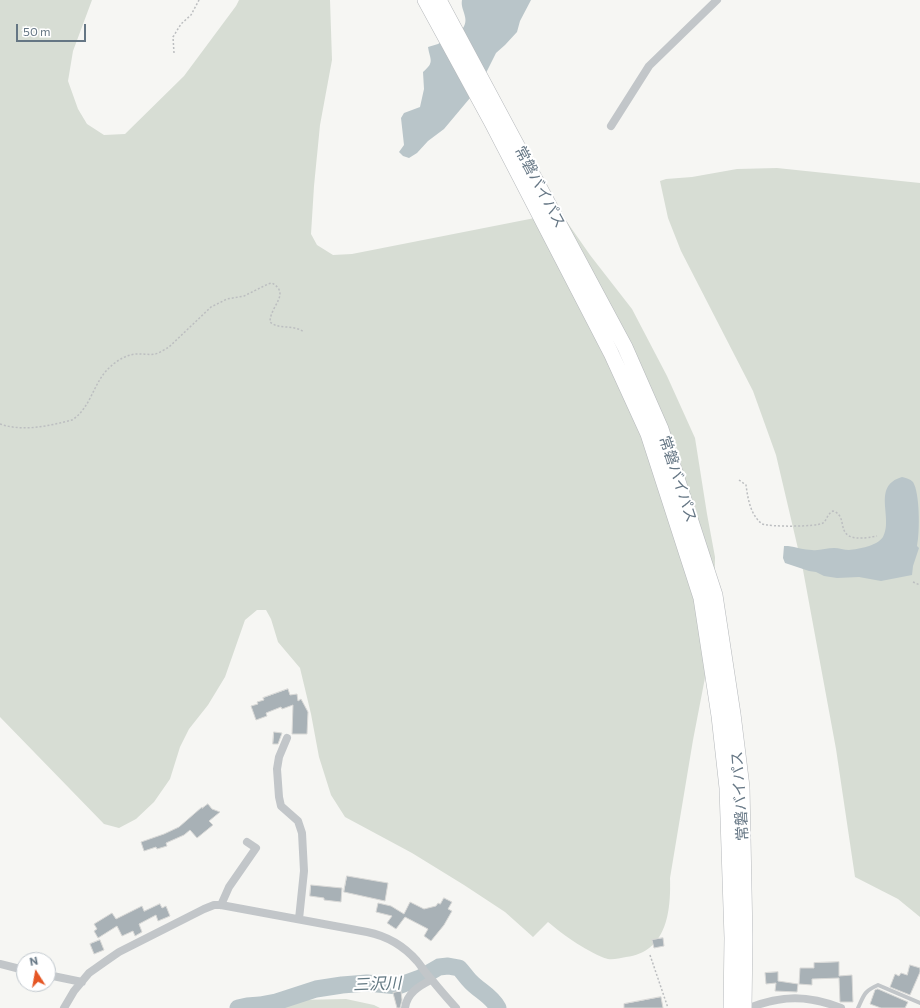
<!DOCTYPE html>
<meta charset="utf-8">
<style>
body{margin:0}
#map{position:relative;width:920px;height:1008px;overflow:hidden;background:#f6f6f3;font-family:Commissioner,sans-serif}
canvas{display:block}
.north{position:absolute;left:16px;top:952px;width:40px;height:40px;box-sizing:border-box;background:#fff;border:1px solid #c1c8ce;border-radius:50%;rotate:349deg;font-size:11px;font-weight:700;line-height:16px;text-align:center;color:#657684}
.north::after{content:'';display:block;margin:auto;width:14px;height:18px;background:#e55624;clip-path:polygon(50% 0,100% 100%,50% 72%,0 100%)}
.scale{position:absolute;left:16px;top:24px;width:70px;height:18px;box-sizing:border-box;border:2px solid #657684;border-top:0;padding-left:5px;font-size:12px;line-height:14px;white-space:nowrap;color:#657684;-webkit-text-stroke:3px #fff;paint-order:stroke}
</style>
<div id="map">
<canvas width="920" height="1008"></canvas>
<div class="north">N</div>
<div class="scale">50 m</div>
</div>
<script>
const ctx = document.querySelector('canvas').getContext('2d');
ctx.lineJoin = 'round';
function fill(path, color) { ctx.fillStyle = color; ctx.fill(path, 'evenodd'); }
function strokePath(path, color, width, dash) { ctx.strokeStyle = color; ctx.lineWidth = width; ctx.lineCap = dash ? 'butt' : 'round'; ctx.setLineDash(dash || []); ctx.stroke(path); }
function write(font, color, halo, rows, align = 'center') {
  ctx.font = font + ' Commissioner,"Noto Sans JP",sans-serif'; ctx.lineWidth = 4; ctx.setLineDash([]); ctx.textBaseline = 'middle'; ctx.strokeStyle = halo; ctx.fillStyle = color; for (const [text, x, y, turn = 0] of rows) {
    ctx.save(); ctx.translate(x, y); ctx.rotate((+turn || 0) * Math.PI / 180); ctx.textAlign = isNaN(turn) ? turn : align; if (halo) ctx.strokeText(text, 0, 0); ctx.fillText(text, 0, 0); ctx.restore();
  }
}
const green = new Path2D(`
 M 0,0 L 92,0 L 73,51 L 68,81 L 78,109 L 87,124 L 104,135 L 125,134 L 184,76 L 236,6 L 239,0 L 330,0 L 332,60 L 320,125 L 314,186 L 311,234 L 317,245 L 333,255 L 352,254 L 545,216 L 567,222 L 590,255 L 632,309 L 667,376 L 695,438 L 707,514 L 715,557 L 714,631 L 693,740 L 670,878 C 671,911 667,952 626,957 C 620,958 613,960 608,959 C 590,954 562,934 548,922 L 533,937 L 505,912 L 464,885 L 412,853 L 345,817 L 331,795 L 319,757 L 311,714 L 300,668 L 278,642 L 271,619 L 266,610 L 257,610 L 245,620 L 225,677 L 208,705 L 189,729 L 180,747 L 170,779 L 154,802 L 136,819 L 119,828 L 104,824 L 0,717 Z
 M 777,168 L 920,183 L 920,917 L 898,899 L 855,877 L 836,749 L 803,570 L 776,455 L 753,391 L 681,251 L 668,218 L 660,181 L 666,179 L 692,177 L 737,169 Z
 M 346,999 L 374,1005 L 380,1008 L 235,1008 L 274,1005 L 298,1000 Z`);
const water = new Path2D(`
 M 462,0 L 531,0 L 520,21 L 517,32 L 505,45 L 496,53 L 487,71 L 470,98 L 444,129 L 428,141 L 417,153 L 409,158 L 403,156 L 399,152 L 404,145 L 401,118 L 404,113 L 420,107 L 424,89 L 423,72 C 435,62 430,60 428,47 L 438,44 L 463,28 C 470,18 460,10 462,0 Z
 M 902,477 C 906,478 910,479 913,482 C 920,493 920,532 917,546 L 919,548 L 913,566 L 912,575 L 881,581 L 859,577 L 837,578 L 824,576 L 816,572 L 809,571 L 785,563 L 783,558 L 784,546 L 788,546 C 796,547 804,550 812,550 C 819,551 827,548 834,548 C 839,548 844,550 849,550 C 859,549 877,546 883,537 C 894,518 871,486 902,477 Z`);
const river = new Path2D(`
 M 238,1008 L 247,1006 L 260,1005 L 276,1002 L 316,989 L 342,985 L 367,983 L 398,986 L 420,978 L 439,967 L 448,966 L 459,968 C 463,972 466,977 470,981 C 479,991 491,995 498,1008`);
const building = new Path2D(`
 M 288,689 L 290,695 L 297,694 L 298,701 L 301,699 L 308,712 L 307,734 L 292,734 L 293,705 L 282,709 L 281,707 L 266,713 L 267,716 L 256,720 L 251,706 L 258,704 L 257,702 L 264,700 L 263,698 Z
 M 274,732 L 282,733 L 278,744 L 273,744 Z
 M 208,804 L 212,809 L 220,812 L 209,821 L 213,825 L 197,838 L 190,830 L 184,835 L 166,843 L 167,846 L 157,849 L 156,847 L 144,851 L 141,842 L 164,834 L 179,827 L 202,807 L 202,808 Z
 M 347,876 L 388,883 L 385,901 L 344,892 Z
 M 311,885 L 342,888 L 341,902 L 324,900 L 324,898 L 310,896 Z
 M 444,898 L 452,902 L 448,909 L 452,911 L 444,925 L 431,941 L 424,936 L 428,929 L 405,917 L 396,929 L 387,923 L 392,916 L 376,912 L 378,903 L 391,906 L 404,914 L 410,902 L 424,909 L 436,906 L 438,903 L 440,904 Z
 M 160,904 L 162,908 L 166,906 L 170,916 L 158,921 L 156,915 L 139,924 L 142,932 L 135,936 L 133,931 L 122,936 L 117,926 L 98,938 L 94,931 L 97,929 L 94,924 L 112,913 L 116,919 L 142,906 L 144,911 Z
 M 663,938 L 664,946 L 654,948 L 652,940 Z
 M 100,940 L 104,950 L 94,954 L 90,944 Z
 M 839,962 L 839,976 L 852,975 L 853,1002 L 840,1002 L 839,978 L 812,979 L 812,985 L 799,984 L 800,968 L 814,968 L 814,963 Z
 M 910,965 L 920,968 L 920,972 L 910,995 L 890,987 L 895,974 L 899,976 L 901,973 L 907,975 Z
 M 778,972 L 778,981 L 798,984 L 797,992 L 775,991 L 776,983 L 766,984 L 765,973 Z
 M 878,989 L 908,1002 L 905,1008 L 881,1008 L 870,1004 L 875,990 Z
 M 401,991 L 402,1000 L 400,1008 L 397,1008 L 393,993 Z
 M 661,997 L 663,1008 L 624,1008 L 624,1004 Z`);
const path = new Path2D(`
 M 174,53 L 173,37 L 181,24 L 191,15 L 199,0
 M 0,424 C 24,432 48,426 72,420 C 91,408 93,383 109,368 C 117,360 129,353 140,354 C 145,354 150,355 155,354 C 160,353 165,349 169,347 L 211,307 L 227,299 L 244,296 L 268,284 L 272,283 C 291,294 270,306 270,322 C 279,330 293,324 304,332
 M 739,480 L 746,485 C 748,499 750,514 762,524 C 771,527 816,527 823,523 C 827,520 827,514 833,511 C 852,517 828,546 877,536
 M 913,582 L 920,585
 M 650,955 L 668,1008`);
const lane = new Path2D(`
 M 858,1008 C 864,995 864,991 878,985 L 920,1003`);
const street = new Path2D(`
 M 611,126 L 649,66 L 717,0
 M 287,738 L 279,757 L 277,769 L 279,797 L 281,806 L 298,821 L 302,833 L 304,871 L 299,919
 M 221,905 L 229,887 L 256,848 L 247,842
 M 0,964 L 24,970
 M 48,975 L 82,982
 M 64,1008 L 74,991 L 89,973 L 106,961 L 119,952 L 204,909 L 214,905 L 221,905 L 367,932 C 387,936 403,945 417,961 C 422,967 426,974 432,980 C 440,990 448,999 456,1008
 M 405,1008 C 407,993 419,986 431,980
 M 749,1008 C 782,995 808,995 841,1008`);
const highway = new Path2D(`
 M 425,0 L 492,123 L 611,353 L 648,434 L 701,598 L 719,716 L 727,788 L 732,938 L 731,1008
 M 439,0 L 625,347 L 661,429 L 715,595 L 733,714 L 742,787 L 745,939 L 744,1008`);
const streetNames = [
 ["常磐バイパス",540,187,62],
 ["常磐バイパス",678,479,72],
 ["常磐バイパス",740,796,-94]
];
const waterNames = [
 ["三沢川",377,984,-2]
];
fill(green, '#d7ddd4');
fill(water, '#b9c5c9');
strokePath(river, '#b9c5c9', 17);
fill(building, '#a8b1b6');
strokePath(building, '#d8d8d6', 1);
strokePath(highway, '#b5b8bb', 16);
strokePath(path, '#bcbec0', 1.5, [2, 2]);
strokePath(lane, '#c2c6c9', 4);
strokePath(street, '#c2c6c9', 8);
strokePath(highway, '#fff', 15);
write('15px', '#657684', '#fff', streetNames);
write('italic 16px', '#617781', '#fff', waterNames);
</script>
